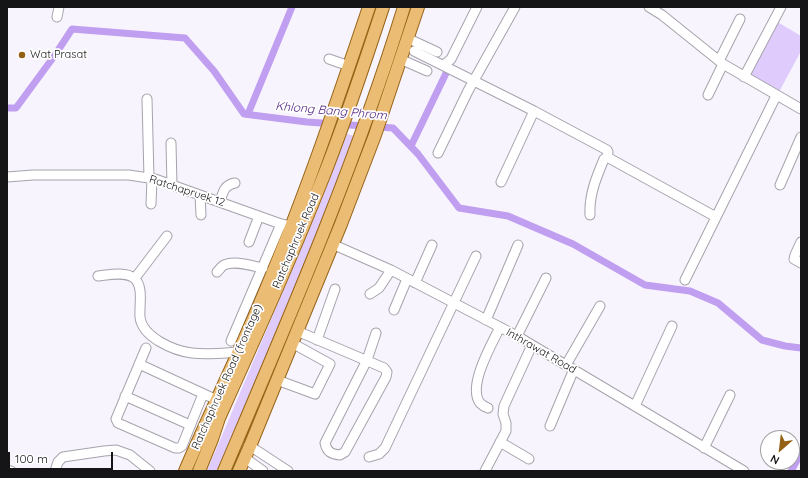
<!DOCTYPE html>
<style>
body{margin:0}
#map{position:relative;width:808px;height:478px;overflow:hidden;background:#f8f4fe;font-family:Quicksand,sans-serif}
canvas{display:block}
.frame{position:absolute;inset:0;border:8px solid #151417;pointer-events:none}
.north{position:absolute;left:760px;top:430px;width:40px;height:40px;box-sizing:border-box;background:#fff;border:1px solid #a1a1a2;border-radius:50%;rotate:208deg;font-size:11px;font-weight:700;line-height:16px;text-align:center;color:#151417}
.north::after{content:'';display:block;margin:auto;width:14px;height:18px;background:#946014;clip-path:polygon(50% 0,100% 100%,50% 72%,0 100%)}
.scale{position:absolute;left:8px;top:452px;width:105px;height:18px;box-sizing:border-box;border:2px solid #151417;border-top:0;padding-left:5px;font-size:12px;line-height:14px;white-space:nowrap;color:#151417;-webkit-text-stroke:3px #fff;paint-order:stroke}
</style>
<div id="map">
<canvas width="808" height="478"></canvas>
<div class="frame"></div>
<div class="north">N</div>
<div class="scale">100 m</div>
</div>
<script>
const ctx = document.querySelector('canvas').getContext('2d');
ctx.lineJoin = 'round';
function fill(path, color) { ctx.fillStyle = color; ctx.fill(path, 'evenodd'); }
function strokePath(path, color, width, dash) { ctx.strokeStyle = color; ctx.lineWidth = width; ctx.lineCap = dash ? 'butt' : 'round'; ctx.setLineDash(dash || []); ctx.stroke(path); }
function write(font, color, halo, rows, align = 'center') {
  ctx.font = font + ' Quicksand,sans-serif'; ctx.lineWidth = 3.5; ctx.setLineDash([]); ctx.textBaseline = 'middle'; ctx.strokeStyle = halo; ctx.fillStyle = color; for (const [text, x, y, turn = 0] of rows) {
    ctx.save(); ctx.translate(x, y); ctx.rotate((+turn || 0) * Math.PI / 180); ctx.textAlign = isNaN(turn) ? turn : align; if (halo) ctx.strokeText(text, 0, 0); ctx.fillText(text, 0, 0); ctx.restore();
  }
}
const green = new Path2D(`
 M 776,21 L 801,36 L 801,51 L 779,92 L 749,74 Z
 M 347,134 L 354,136 L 313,245 L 217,471 L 207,471 L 322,199 Z`);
const canal = new Path2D(`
 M 7,108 L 16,108 L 55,55 L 72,29 L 185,38 L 214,71 L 244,114 L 307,122 L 393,128 L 418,154 L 459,208 L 508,216 L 573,244 L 645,285 L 690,291 L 718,303 L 762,340 L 785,346 L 801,348
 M 248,114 L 292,7
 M 411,146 L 450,65
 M 791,471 L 801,453`);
const minor = new Path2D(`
 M 649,7 L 662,15 L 723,64 L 801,109
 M 57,17 L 59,7
 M 407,38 L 437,52
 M 414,51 L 534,111 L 501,182
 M 329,59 L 349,66
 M 400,59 L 427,71
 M 719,61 L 740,19
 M 444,65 L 451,59 L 477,7
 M 744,77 L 781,7
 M 708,95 L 723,64
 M 147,99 L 149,178
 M 534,111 L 607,150 L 608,152 L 607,157
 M 171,143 L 172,185
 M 438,153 L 468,91 L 515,7
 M 7,177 L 33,175 L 129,175 L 155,179 L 281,224 L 291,226
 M 780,185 L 801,137
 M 200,195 L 201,215
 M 220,202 C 223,192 224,185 235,183
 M 151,204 L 152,178
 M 590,215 C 589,195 596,178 604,159 L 607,157 L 716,217
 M 249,242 L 259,216
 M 801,242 L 795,255 L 794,259 L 801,263
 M 332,244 L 391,270 L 517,336 L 744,471
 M 217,272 C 219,270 222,266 224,265 C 235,260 252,266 263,268
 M 98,276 C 108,275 125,271 134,278 C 144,286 139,306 140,317 C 142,337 174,351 192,353 C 207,355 223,353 238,352
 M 135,278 L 167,236
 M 685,280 L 776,96
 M 415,283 L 432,245
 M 370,294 L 379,288 L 391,270
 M 394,310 L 407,279
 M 486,320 L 518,245
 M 297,331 L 384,368 L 387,372 L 386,377 L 345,452 L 340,455 C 331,454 327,452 325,443 L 367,360 L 376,333
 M 517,336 L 546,278
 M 317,340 L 335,289
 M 231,341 L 281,224
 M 146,348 L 116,419 L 118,423 L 175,448 L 179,448 L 182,446 L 203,394
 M 139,364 L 217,400
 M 566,365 L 600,306
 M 277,380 L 315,394 L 330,364 L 292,343
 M 125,396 L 190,425
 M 635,406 L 672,326
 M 488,408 C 485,407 482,405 480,403 C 467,386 492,344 500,327
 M 550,426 L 574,369
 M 500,442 L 529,459
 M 250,446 L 288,471
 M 704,448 L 730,395
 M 369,457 L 379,454 L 385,448 L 476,256
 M 245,458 L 263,471
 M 7,470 L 11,471
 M 55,471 L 58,462 L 63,457 L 104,451 L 116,450 L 130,455 L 150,471
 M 485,471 L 506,431 L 506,423 L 503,414 L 504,406 L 532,345`);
const major = new Path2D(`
 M 185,471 C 211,410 241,350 266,289 C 305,196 337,102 369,7
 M 199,471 L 212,439 L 219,418 C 256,336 293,254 326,170 C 347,116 365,62 383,7
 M 224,471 C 289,318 355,166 404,7
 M 239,471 L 250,446 L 341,224 L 375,135 L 418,7`);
const markers = [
 [22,55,4,"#946014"]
];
const poiNames = [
 ["Wat Prasat",30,55]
];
const streetNames = [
 ["Ratchapruek 12",187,191,18],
 ["Ratchaphruek Road",296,241,-67],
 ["Inthrawat Road",541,351,30],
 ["Ratchaphruek Road (frontage)",227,377,-66]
];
const waterNames = [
 ["Khlong Bang Phrom",331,111,5]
];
fill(green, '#dfccfd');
strokePath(canal, '#c09ef0', 7);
strokePath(minor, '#a6a3ac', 11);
strokePath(major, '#966417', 14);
strokePath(minor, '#fff', 9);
strokePath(major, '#eabc74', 12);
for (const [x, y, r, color] of markers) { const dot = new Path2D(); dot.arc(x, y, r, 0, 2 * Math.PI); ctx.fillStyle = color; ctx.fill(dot); strokePath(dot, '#fff', 1.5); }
write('11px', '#151417', '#fff', poiNames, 'left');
write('11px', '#151417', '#fff', streetNames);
write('italic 12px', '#522381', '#fff', waterNames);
</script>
